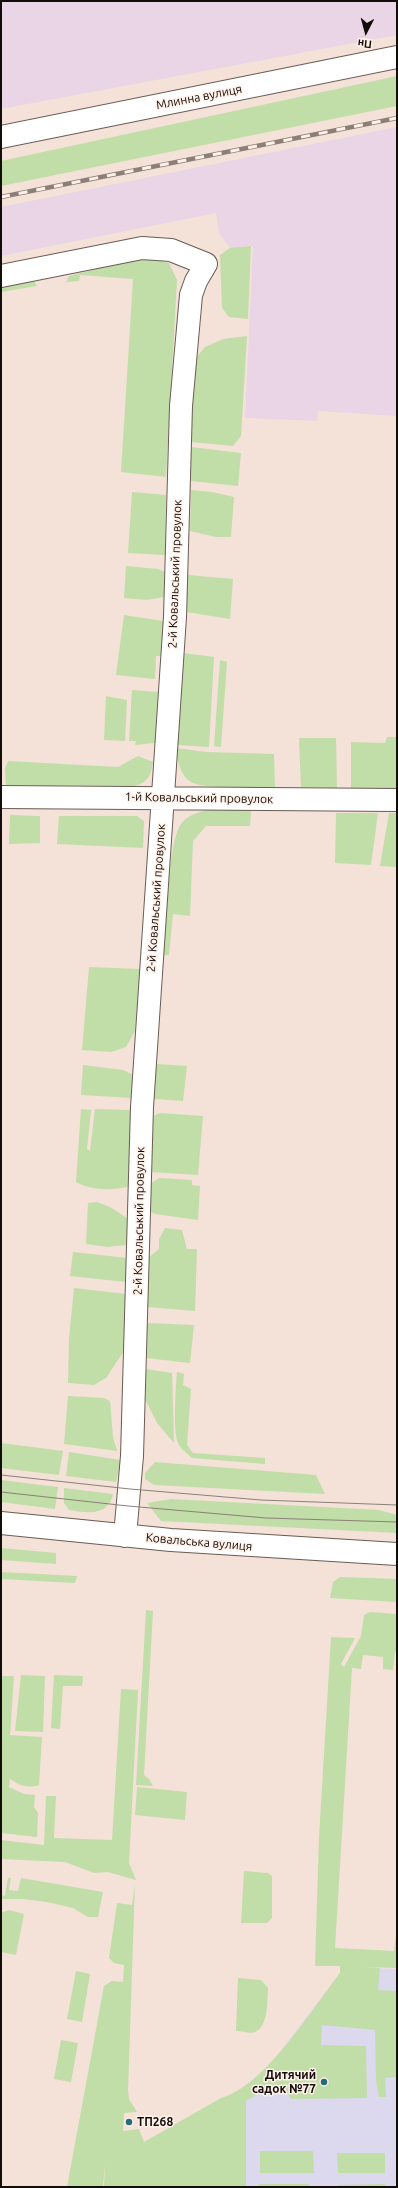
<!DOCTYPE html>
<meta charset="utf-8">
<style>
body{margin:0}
#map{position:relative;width:398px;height:2188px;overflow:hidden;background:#f4e2d8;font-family:Ubuntu,sans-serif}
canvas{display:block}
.frame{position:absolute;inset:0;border:2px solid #130d0a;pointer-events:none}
.north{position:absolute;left:346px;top:12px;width:40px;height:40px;-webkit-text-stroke:3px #fff0e8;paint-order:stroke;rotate:186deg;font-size:11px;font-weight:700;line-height:16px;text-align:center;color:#130d0a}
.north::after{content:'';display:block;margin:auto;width:14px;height:18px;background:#130d0a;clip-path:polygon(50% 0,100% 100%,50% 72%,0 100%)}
</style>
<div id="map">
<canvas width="398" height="2188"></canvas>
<div class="frame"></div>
<div class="north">Пн</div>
</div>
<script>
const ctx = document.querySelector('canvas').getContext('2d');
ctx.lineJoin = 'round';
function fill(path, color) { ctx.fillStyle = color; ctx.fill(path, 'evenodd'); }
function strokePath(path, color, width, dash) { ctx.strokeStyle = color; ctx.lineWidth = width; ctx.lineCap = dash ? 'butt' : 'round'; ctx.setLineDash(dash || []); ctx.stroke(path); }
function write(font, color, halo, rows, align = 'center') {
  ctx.font = font + ' Ubuntu,sans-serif'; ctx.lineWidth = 3; ctx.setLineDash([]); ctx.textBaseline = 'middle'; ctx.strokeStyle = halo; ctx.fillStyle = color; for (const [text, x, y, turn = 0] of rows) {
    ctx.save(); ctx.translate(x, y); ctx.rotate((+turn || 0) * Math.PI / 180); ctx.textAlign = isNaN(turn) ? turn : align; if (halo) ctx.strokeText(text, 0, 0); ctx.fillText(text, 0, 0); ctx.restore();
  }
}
const industrial = new Path2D(`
 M 1,1 L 397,1 L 397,35 L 1,109 Z
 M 397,127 L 397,416 L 318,411 L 317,421 L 245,418 L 253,246 L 230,248 L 219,233 L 216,213 L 1,256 L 1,207 Z`);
const education = new Path2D(`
 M 341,1967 L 397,1969 L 397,2187 L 104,2187 L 221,2098 L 235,2094 L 267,2069 L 340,1973 Z`);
const green = new Path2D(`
 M 397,76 L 397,106 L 1,186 L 1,161 Z
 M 251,246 L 248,319 L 229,317 L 222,308 L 220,255 L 230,248 Z
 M 149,258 L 169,263 L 177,280 L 166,477 L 121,472 L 133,279 L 80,275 L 79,281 L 66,282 L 69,276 L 124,262 Z
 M 34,281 L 37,286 L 1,292 L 1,286 Z
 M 247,336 L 241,436 L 233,446 L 191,442 L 194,360 L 205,347 L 223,339 Z
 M 191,447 L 241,453 L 238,486 L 191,481 Z
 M 191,490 L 212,492 L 234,497 L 231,537 L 216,537 L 190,531 Z
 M 132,492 L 166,495 L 165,555 L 128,553 Z
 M 126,566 L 158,569 L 165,572 L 164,597 L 147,600 L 124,598 Z
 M 188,575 L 233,579 L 230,619 L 186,612 Z
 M 124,615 L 163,621 L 161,656 L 156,656 L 155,679 L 116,675 Z
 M 183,653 L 214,657 L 209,747 L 177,745 Z
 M 220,660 L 227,662 L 221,747 L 214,746 Z
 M 132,690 L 158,692 L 155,743 L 135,745 L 136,741 L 129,741 Z
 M 106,696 L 127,700 L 125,741 L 104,740 Z
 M 387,737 L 397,737 L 397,788 L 351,788 L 351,742 L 385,743 Z
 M 299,738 L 336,738 L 337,788 L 301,787 Z
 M 176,748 L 207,752 L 274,754 L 275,787 C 254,787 215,789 196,784 C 181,780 177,761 176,748 Z
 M 138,756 L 153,762 C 151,775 148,783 134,786 L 6,785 L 5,768 L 8,761 L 118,767 Z
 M 207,810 L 251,810 L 250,826 L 206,826 L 193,841 L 190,916 L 173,914 L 169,955 L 163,955 C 165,930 168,841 181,824 C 188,815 196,813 207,810 Z
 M 336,813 L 378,813 L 371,865 L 335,863 Z
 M 389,813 L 397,813 L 397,867 L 380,866 Z
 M 10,815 L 40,816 L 40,843 L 9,844 Z
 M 59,816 L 137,816 L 144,821 L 143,848 L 57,844 Z
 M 89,967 L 140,969 L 135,1031 L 126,1047 L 111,1052 L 82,1050 Z
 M 156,1064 L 187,1066 L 183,1101 L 154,1099 Z
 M 83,1065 L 123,1070 L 133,1075 L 132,1098 L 81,1095 Z
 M 81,1109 L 91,1110 L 87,1149 L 90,1151 L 95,1109 L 131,1110 L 128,1187 C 112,1190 91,1191 76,1182 Z
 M 160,1113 L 203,1116 L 198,1175 L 151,1172 L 153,1116 Z
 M 159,1178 L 192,1180 L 192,1185 L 200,1186 L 198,1220 L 155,1214 L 149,1211 L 150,1184 Z
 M 97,1202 L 110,1207 L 127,1218 L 127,1245 L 107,1247 L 86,1244 L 88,1203 Z
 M 165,1228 L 182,1230 L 187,1249 L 197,1249 L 195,1311 L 147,1307 L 148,1258 L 159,1249 L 159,1239 Z
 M 73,1252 L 127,1258 L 126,1282 L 70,1276 Z
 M 74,1288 L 126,1294 L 124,1351 L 106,1378 L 94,1385 L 68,1383 L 69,1339 Z
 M 147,1323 L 194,1325 L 190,1363 L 146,1358 Z
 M 146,1369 L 172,1373 L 174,1443 L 157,1423 L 145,1399 Z
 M 177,1372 L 184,1374 L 183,1385 L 191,1389 L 187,1445 L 193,1453 L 265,1458 L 265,1464 L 192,1458 C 188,1454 182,1450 179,1445 C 172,1434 176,1386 177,1372 Z
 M 68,1396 L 104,1398 L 110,1401 L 113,1437 L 117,1451 L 64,1444 Z
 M 1,1443 L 63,1451 L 59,1475 L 1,1468 Z
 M 69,1452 L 121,1460 L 116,1482 L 66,1476 Z
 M 155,1462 L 316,1475 L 325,1494 L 154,1485 L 145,1479 L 145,1473 Z
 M 1,1480 L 58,1487 L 55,1509 L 1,1502 Z
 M 64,1488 L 113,1494 C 108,1517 86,1513 69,1510 L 64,1503 Z
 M 171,1499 L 379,1510 L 397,1515 L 397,1533 L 161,1521 L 147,1503 Z
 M 1,1548 L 56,1553 L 56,1564 L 1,1560 Z
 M 1,1572 L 77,1576 L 75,1583 L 1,1579 Z
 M 340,1577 L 397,1579 L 397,1602 L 330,1598 L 333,1582 Z
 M 146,1610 L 153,1611 L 144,1775 L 149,1779 L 153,1786 L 136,1785 Z
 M 370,1612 L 397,1614 L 397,1652 L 395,1652 L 393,1670 L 383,1669 L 383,1657 L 363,1655 L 361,1669 L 352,1668 L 335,1948 L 394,1951 L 397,1926 L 397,1968 L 363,1967 L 380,1968 L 378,1990 L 397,1991 L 397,2104 L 397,2077 L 385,2078 L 386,2097 L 379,2097 L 376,2081 L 375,2030 L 322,2025 L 321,2045 L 366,2046 L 367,2098 L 291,2099 L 288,2094 L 258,2094 L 246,2101 L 246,2187 L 104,2187 L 105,2164 L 103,2187 L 67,2187 L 104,1986 L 112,1981 L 123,1982 L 124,1965 L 114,1963 L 109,1958 L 117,1903 L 132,1905 L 135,1884 L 128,2090 L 129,2099 L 137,2112 L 124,2113 L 123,2131 L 139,2129 L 144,2142 L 221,2098 C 265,2086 312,2009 340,1973 L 340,1966 L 315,1966 L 319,1837 L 331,1637 L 355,1638 L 341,1664 L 344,1667 L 361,1636 L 364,1615 Z
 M 21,1675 L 45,1676 L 43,1732 L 15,1731 Z
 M 54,1675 L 83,1676 L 82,1686 L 63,1686 L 60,1729 L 51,1728 Z
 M 1,1676 L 14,1676 L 10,1735 L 42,1737 L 39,1785 C 29,1789 18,1785 10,1779 L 9,1787 L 24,1794 L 35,1795 L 34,1807 L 38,1813 L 37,1837 L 1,1833 Z
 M 121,1689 L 138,1690 L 129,1863 L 136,1880 L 108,1872 L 94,1873 L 65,1862 L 1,1859 L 1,1840 L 44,1845 L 46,1796 L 56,1796 L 54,1838 L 112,1840 Z
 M 137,1787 L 187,1792 L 185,1820 L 135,1815 Z
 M 244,1871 L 268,1873 L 272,1876 L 272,1918 L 267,1923 L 241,1923 Z
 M 8,1878 L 11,1878 L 9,1890 L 18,1891 L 21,1878 L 103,1892 L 98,1917 L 88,1917 L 73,1908 L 47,1902 L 23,1899 L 1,1899 L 1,1895 L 5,1896 Z
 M 9,1910 L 24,1914 L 16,1955 L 1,1952 L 1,1913 Z
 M 76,1971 L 90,1974 L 82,2022 L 67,2019 Z
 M 238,1978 L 261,1980 L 268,1988 C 267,2000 269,2026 255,2032 C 250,2034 242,2031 236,2031 Z
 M 61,2040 L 78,2043 L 71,2082 L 54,2079 Z
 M 260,2151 L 313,2151 L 314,2173 L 260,2173 Z
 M 337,2153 L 385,2153 L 385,2173 L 338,2173 Z
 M 259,2184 L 309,2184 L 309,2187 L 259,2187 Z
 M 385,2184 L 385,2187 L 338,2187 L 338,2185 Z`);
const minor = new Path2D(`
 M 1,137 L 397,57
 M 1,276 L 142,248 L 171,250 L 206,264 L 196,281 L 191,295 L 181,406 L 175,617 L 142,1107 L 132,1456 L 125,1536
 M 1,797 L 397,800
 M 1,1523 L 171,1540 L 397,1554`);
const tram = new Path2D(`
 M 1,1475 L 130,1489 L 261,1500 L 397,1505
 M 1,1492 L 128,1506 L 266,1518 L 397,1522`);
const rail = new Path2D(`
 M 1,197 L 397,118`);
const markers = [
 [324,2082,4,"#256b7a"],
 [129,2122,4,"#256b7a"]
];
const streetNames = [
 ["Млинна вулиця",199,97,-11],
 ["2-й Ковальський провулок",175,574,-88],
 ["1-й Ковальський провулок",199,798,1],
 ["2-й Ковальський провулок",156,898,-86],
 ["2-й Ковальський провулок",139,1221,-89],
 ["Ковальська вулиця",199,1542,5]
];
const poiNames = [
 ["Дитячий",316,2075],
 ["садок №77",316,2089],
 ["ТП268",137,2122,"left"]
];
fill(industrial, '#e9d5e5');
fill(education, '#dcd9ef');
fill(green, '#c1dda8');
strokePath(minor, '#6a5b53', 24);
strokePath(minor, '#fff', 22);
strokePath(tram, '#8c7f78', 1);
strokePath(rail, '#8c7f78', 4.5);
strokePath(rail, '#fff0e8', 3, [9]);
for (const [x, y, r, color] of markers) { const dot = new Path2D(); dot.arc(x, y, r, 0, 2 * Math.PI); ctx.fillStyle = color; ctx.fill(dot); strokePath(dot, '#fff0e8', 1.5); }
write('12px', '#130d0a', '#fff0e8', streetNames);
write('bold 12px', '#130d0a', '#fff0e8', poiNames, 'right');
</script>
